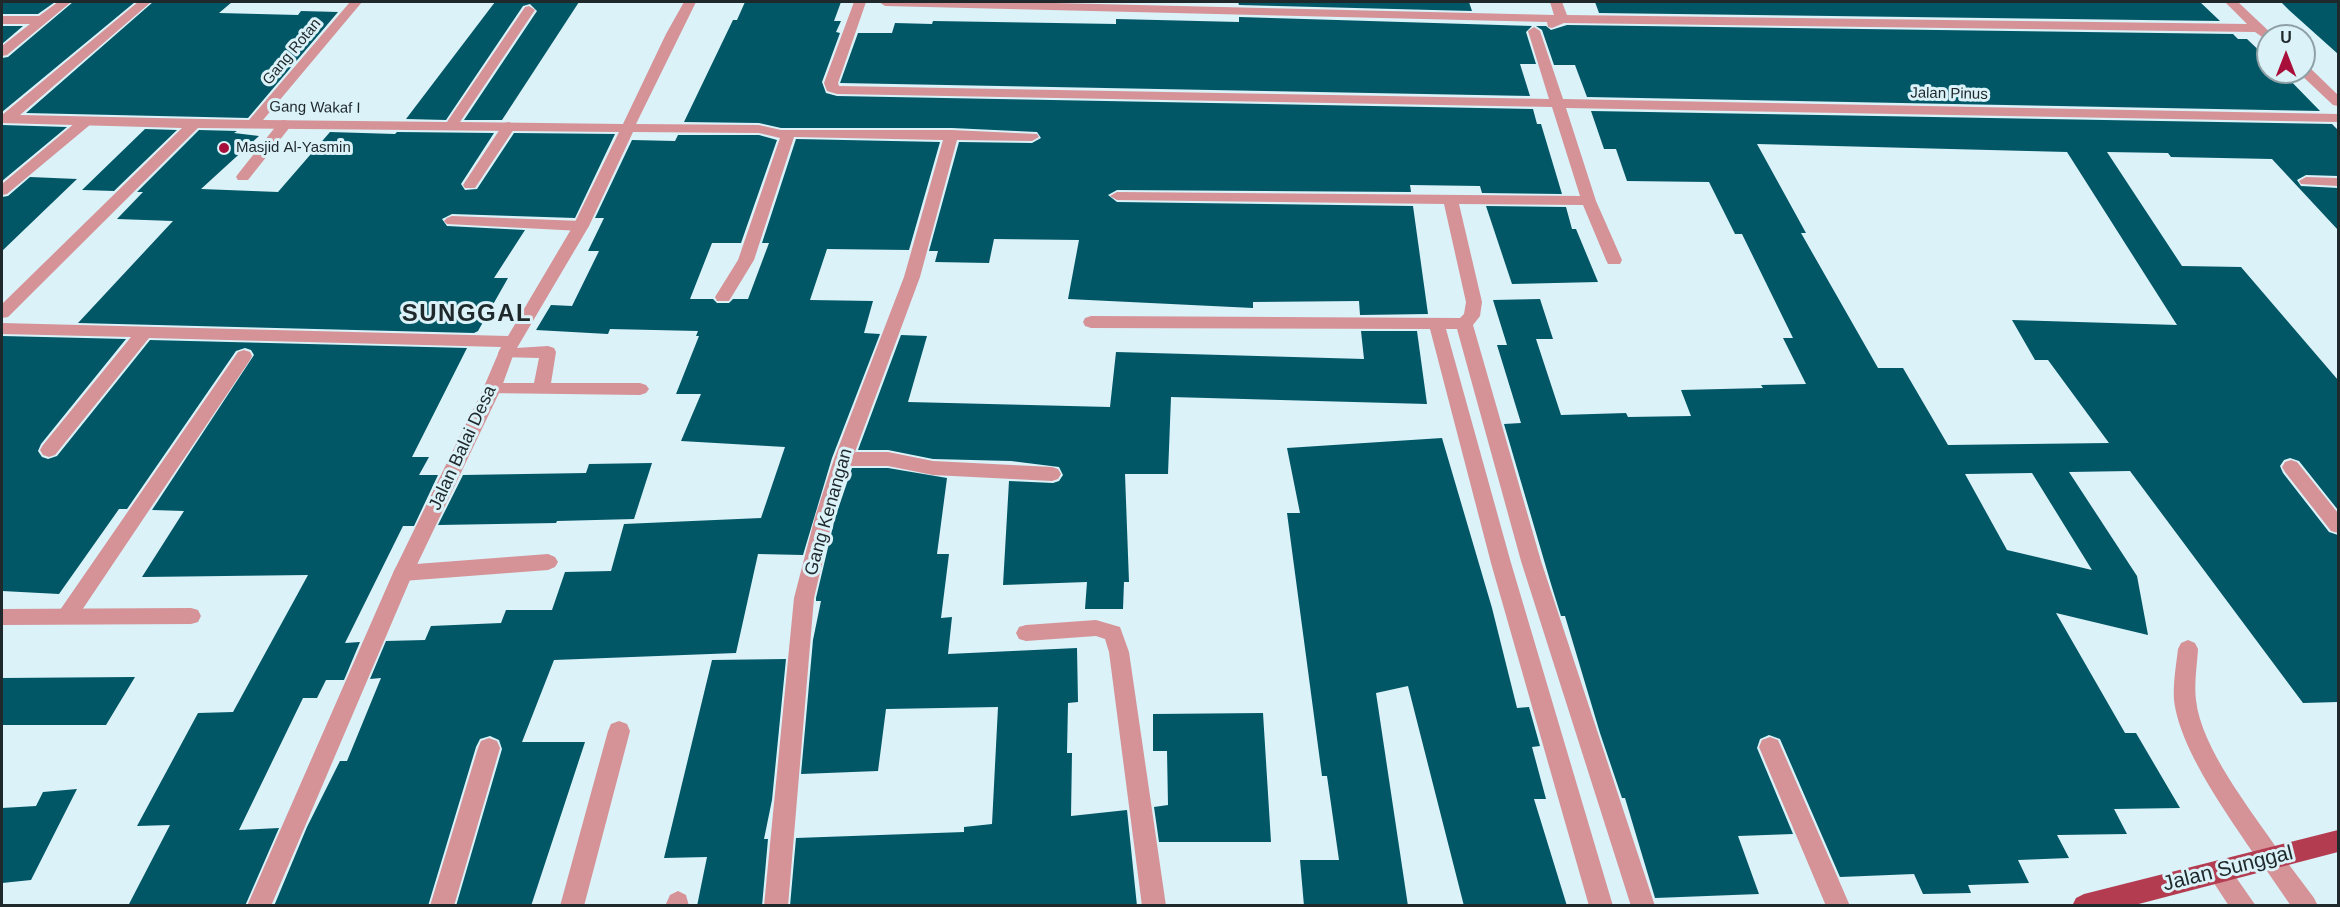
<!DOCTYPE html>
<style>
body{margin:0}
#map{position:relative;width:2340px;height:907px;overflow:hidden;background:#daf2f8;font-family:Helvetica,sans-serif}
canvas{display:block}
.frame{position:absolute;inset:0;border:3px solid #1f282b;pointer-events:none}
.north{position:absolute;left:2256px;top:24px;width:60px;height:60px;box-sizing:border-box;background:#daf2f8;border:2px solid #8fa1a6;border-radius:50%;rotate:0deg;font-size:16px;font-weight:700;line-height:24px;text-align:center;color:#1f282b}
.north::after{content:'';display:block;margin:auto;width:21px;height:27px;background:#a8103b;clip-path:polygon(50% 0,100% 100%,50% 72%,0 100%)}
</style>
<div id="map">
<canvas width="2340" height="907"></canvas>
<div class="frame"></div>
<div class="north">U</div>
</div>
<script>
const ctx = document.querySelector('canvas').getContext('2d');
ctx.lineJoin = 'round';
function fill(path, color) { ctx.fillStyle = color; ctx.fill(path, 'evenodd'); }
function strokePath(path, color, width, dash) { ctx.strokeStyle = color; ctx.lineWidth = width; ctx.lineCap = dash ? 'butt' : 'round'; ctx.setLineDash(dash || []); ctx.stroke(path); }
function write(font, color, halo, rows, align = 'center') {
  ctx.font = font + ' Helvetica,sans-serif'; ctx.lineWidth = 6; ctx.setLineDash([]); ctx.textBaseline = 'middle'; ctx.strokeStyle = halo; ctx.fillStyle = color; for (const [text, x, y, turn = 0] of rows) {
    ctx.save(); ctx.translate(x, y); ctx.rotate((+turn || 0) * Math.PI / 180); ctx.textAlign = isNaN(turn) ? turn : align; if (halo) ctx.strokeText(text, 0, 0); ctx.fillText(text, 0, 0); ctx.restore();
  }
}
const building = new Path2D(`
 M 2,2 L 55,2 L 38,14 L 2,14 Z
 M 73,2 L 135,2 L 2,112 L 2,58 L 8,57 Z
 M 153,2 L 232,2 L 219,13 L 298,15 L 301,11 L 338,12 L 248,118 L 26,113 Z
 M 495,2 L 579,2 L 502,120 L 464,120 L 537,11 L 530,4 L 523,6 L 446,120 L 406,119 Z
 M 745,2 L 841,2 L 834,21 L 841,21 L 836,32 L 840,33 L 822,82 L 826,93 L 837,96 L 1533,109 L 1537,124 L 1541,124 L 1562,194 L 1482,193 L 1480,186 L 1410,185 L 1411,192 L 1117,190 L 1108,195 L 1117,202 L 1413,206 L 1428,314 L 1360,315 L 1359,301 L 1253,302 L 1253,308 L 1068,299 L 1079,240 L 994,239 L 989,263 L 935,262 L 938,251 L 929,251 L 959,142 L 1032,143 L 1041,138 L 1037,132 L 952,128 L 781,128 L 759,123 L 684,122 L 733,20 L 737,20 Z
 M 1238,2 L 1469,2 L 1472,11 L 1239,5 Z
 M 1595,2 L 2200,2 L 2220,21 L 1599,13 Z
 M 2281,2 L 2338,2 L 2338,54 L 2290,11 Z
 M 1239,17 L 1532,26 L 1526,32 L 1536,64 L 1520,64 L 1530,96 L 840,83 L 858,33 L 892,33 L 895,23 L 932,24 L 933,21 L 1116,24 L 1116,19 L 1239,22 Z
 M 1567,25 L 2233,34 L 2238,39 L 2247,39 L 2268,59 L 2268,72 L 2282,72 L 2320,111 L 1587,97 L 1575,65 L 1554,65 L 1542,30 L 1536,26 L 1546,26 L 1551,30 Z
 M 2,26 L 23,26 L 2,44 Z
 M 1591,111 L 2332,124 L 2338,130 L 2338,176 L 2306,175 L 2297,180 L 2301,186 L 2338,188 L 2338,230 L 2272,159 L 2171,157 L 2168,153 L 2107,152 L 2182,266 L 2241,267 L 2338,380 L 2338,510 L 2299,461 L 2290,458 L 2284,460 L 2280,466 L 2283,473 L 2329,532 L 2338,535 L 2338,702 L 2303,703 L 2130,471 L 2069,472 L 2137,576 L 2148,635 L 2056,613 L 2125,733 L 2136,733 L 2180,808 L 2114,809 L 2127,834 L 2057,835 L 2069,858 L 2018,860 L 2029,883 L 1968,885 L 1971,893 L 1923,894 L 1914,874 L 1840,877 L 1780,739 L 1769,735 L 1760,739 L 1757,748 L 1793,834 L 1738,836 L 1759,894 L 1655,898 L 1625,798 L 1622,798 L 1600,733 L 1565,616 L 1561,616 L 1551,584 L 1504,424 L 1521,423 L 1497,345 L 1507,345 L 1493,300 L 1540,299 L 1553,339 L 1536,339 L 1561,415 L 1626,413 L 1628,417 L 1691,416 L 1681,390 L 1763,388 L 1761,385 L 1806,384 L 1783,338 L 1793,338 L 1742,234 L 1735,234 L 1709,182 L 1627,181 L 1616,149 L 1604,149 ZM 1757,144 L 2067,152 L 2177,325 L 2012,320 L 2035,360 L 2048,360 L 2109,443 L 1948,445 L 1903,368 L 1878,368 L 1801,233 L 1806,233 ZM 2032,473 L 2092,570 L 2007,550 L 1965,474 Z
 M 2,125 L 67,127 L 2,181 Z
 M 145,129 L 177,130 L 114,191 L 82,190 Z
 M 199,130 L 237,131 L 234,133 L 259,136 L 201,189 L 278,192 L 330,132 L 395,134 L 397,132 L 494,133 L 461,184 L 465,190 L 477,189 L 514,133 L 615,134 L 575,218 L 452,214 L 442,219 L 447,226 L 525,230 L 494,278 L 508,278 L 478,331 L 474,333 L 78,323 L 173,221 L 117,219 L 143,192 L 137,192 Z
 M 678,135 L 759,135 L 777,140 L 741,243 L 712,243 L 690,299 L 713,299 L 717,303 L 729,303 L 733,299 L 748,299 L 769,243 L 762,243 L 796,139 L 940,142 L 909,250 L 827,249 L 810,300 L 873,301 L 864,333 L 880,334 L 832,458 L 803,555 L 758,554 L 736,653 L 554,660 L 522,742 L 585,742 L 531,906 L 456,906 L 502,749 L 499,740 L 490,736 L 480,739 L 476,747 L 428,906 L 274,906 L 307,827 L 340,761 L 347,761 L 381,678 L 370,679 L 386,641 L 425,640 L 431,626 L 501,623 L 506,610 L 552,610 L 565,572 L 611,571 L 624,524 L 761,518 L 785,447 L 681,441 L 701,394 L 676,394 L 699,336 L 696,336 L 698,331 L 610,329 L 608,334 L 536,330 L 551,305 L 572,306 L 599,251 L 588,251 L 604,218 L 595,218 L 632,140 L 675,141 Z
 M 30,177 L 77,179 L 2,251 L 2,197 L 8,196 Z
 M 1486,206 L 1566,207 L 1572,229 L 1576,229 L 1598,282 L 1512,284 Z
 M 1361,331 L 1417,331 L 1427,404 L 1171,397 L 1168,474 L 1125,474 L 1129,582 L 1124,582 L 1123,609 L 1085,609 L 1087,582 L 1003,585 L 1009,481 L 1053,483 L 1059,481 L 1063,475 L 1059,467 L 1011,461 L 933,459 L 888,450 L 858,450 L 901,335 L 927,336 L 908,402 L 1110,407 L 1116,352 L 1364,359 Z
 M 2,336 L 126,339 L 41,444 L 38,451 L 42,457 L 48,459 L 57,456 L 150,340 L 467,348 L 412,457 L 429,457 L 419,475 L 438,475 L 414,526 L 403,526 L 345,643 L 360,642 L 344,680 L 326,680 L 317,698 L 303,698 L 239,830 L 279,828 L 245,906 L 128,906 L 170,825 L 137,826 L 170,765 L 198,713 L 233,712 L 308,575 L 142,577 L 184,511 L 152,510 L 254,355 L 251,350 L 245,348 L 236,351 L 127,509 L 119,509 L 59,594 L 2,591 Z
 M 1442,438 L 1492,608 L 1517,708 L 1529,707 L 1540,746 L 1532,747 L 1546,799 L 1534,799 L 1567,906 L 1464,906 L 1408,686 L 1376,693 L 1408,906 L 1304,906 L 1300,860 L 1339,860 L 1327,776 L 1322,776 L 1287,513 L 1300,513 L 1287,448 Z
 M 652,463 L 634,519 L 557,521 L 556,523 L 438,525 L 463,475 L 586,473 L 589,464 Z
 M 852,468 L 888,468 L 947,478 L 937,554 L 949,554 L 941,618 L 952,617 L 948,654 L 1077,648 L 1078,702 L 1068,703 L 1067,753 L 1072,753 L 1071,816 L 1127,810 L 1137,906 L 790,906 L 796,838 L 964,832 L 964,827 L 992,824 L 998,707 L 886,709 L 878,771 L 801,774 L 813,640 L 821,601 L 816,601 L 816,598 L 835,518 Z
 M 786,659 L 772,800 L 764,839 L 768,839 L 762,906 L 697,906 L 707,857 L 664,858 L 712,660 Z
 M 135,677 L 106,725 L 2,725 L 2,678 Z
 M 1263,713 L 1271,842 L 1159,842 L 1154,807 L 1168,805 L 1167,751 L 1153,751 L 1153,714 Z
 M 77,789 L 31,880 L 2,883 L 2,808 L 36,806 L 43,792 Z`);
const lane = new Path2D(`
 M 86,117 L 93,121 L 91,124 L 7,194 L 2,195 L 2,184 L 81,118 Z
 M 285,120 L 292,124 L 290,127 L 248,180 L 238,180 L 236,177 L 238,174 L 280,121 Z
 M 509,122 L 516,126 L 477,185 L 475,188 L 465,188 L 463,185 L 504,123 Z
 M 2306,177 L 2338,178 L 2338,186 L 2301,184 L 2299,181 Z
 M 452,216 L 581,221 L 589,226 L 581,231 L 447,224 L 444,221 L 447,218 Z
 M 548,346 L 554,348 L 556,352 L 551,383 L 640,383 L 646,385 L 649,389 L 646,393 L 640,395 L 486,393 L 483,389 L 486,385 L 492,383 L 534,383 L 539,358 L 500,357 L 498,353 L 500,349 Z
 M 2291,460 L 2297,462 L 2338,513 L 2338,533 L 2331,531 L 2285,472 L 2282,467 L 2285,462 Z
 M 548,554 L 555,557 L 558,562 L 555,567 L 548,570 L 403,581 L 396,579 L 393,573 L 396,567 L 403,565 Z
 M 191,608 L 198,610 L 201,616 L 198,622 L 191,624 L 2,625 L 2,609 Z
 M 1096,620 L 1120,627 L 1129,652 L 1166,906 L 1142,906 L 1109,652 L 1105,639 L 1096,636 L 1026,641 L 1019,639 L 1016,633 L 1019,627 L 1026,625 Z
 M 2188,640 L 2195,643 L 2198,649 C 2197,666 2194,683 2196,700 C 2201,748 2251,810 2278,850 L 2282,858 L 2278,866 L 2270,869 L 2262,866 C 2233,822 2180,752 2174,700 C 2173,683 2176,666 2178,649 L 2181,643 Z
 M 619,721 L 627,724 L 630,731 L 584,906 L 560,906 L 608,731 L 611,724 Z
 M 1770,737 L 1778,740 L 1850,906 L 1826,906 L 1759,747 L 1762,740 Z
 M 2218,860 L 2226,863 L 2256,906 L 2229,906 L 2206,871 L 2210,863 Z
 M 678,891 L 686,895 L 689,906 L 665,906 L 670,895 Z`);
const street = new Path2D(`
 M 58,2 L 71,2 L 7,55 L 2,56 L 2,46 L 30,24 L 2,24 L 2,16 L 39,16 Z
 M 138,2 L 151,2 L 20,115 L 249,120 L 350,2 L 362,2 L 263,120 L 447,122 L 525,7 L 529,6 L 535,10 L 460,122 L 623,124 L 666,34 L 684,2 L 696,2 L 636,124 L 759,125 L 781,130 L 952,130 L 1037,134 L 1039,137 L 1032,141 L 957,140 L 920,277 L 855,452 L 888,452 L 933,461 L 1052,467 L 1058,469 L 1061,474 L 1058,479 L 1052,481 L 933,475 L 888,466 L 850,466 L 833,517 L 814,598 L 788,906 L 764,906 L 794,598 L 815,517 L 834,459 L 904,277 L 943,140 L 794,137 L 754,260 L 729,301 L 717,301 L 715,297 L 738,260 L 780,138 L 759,133 L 633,132 L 589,226 L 514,353 L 501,389 L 413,573 L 271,906 L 247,906 L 393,573 L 483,389 L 501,347 L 149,338 L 55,455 L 49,457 L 43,455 L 40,450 L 43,445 L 131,337 L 2,334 L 2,323 L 508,336 L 573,226 L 619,132 L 198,128 L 8,317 L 2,318 L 2,304 L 182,128 L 2,123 L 2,115 Z
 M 854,2 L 866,2 L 838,83 L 839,86 L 1549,99 L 1528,31 L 1534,27 L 1540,31 L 1563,99 L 2338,114 L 2338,122 L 1566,108 L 1596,201 L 1622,260 L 1620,264 L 1608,264 L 1606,260 L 1583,205 L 1459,204 L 1482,302 L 1480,316 L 1473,325 L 1541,561 L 1655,906 L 1631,906 L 1521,561 L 1457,329 L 1446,329 L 1511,563 L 1613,906 L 1589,906 L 1491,563 L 1430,329 L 1091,328 L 1085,326 L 1083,322 L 1085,318 L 1091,316 L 1460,318 L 1464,314 L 1466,302 L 1444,204 L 1117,200 L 1110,196 L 1117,192 L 1580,196 L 1552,107 L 837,94 L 827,91 L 824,83 Z
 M 879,2 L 1013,2 L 1554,15 L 1550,2 L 1562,2 L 1567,15 L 2247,24 L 2225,2 L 2238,2 L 2274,36 L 2268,36 L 2268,41 L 2255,32 L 1564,23 L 1552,28 L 1548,27 L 1547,22 L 885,6 Z
 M 2304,66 L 2309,67 L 2338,95 L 2338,106 L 2333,105 L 2299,73 L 2304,72 Z
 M 244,350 L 250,352 L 252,356 L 250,360 L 74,622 L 67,624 L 60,622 L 57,616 L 60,610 L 238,352 Z
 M 489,738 L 497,741 L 500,748 L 454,906 L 430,906 L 478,748 L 481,741 Z
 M 2270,847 L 2278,850 L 2314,898 L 2318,906 L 2291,906 L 2258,858 L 2262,850 Z`);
const primary = new Path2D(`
 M 2338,830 L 2338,852 L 2131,906 L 2072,906 L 2076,898 L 2084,894 Z`);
const markers = [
 [224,148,6,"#a8103b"]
];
const farStreetnames = [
 ["Gang Rotan",292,52,-50],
 ["Jalan Pinus",1949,94,1],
 ["Gang Wakaf I",315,108,1]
];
const farPoinames = [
 ["Masjid Al-Yasmin",236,148]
];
const streetNames = [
 ["Jalan Balai Desa",463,448,-65],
 ["Gang Kenangan",829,512,-74]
];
const nearStreetnames = [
 ["Jalan Sunggal",2228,869,-14]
];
const districtNames = [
 ["SUNGGAL",467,314]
];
fill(building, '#025767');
fill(lane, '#d59297');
fill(street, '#d59297');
fill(primary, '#b43c51');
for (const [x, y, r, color] of markers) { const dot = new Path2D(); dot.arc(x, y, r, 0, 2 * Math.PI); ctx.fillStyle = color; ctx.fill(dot); strokePath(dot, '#daf2f8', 2); }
write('15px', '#1f282b', '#daf2f8', farStreetnames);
write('15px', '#1f282b', '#daf2f8', farPoinames, 'left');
write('18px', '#1f282b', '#daf2f8', streetNames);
write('21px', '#1f282b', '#daf2f8', nearStreetnames);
ctx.letterSpacing = '1.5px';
write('bold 24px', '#1f282b', '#daf2f8', districtNames);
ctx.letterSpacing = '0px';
</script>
